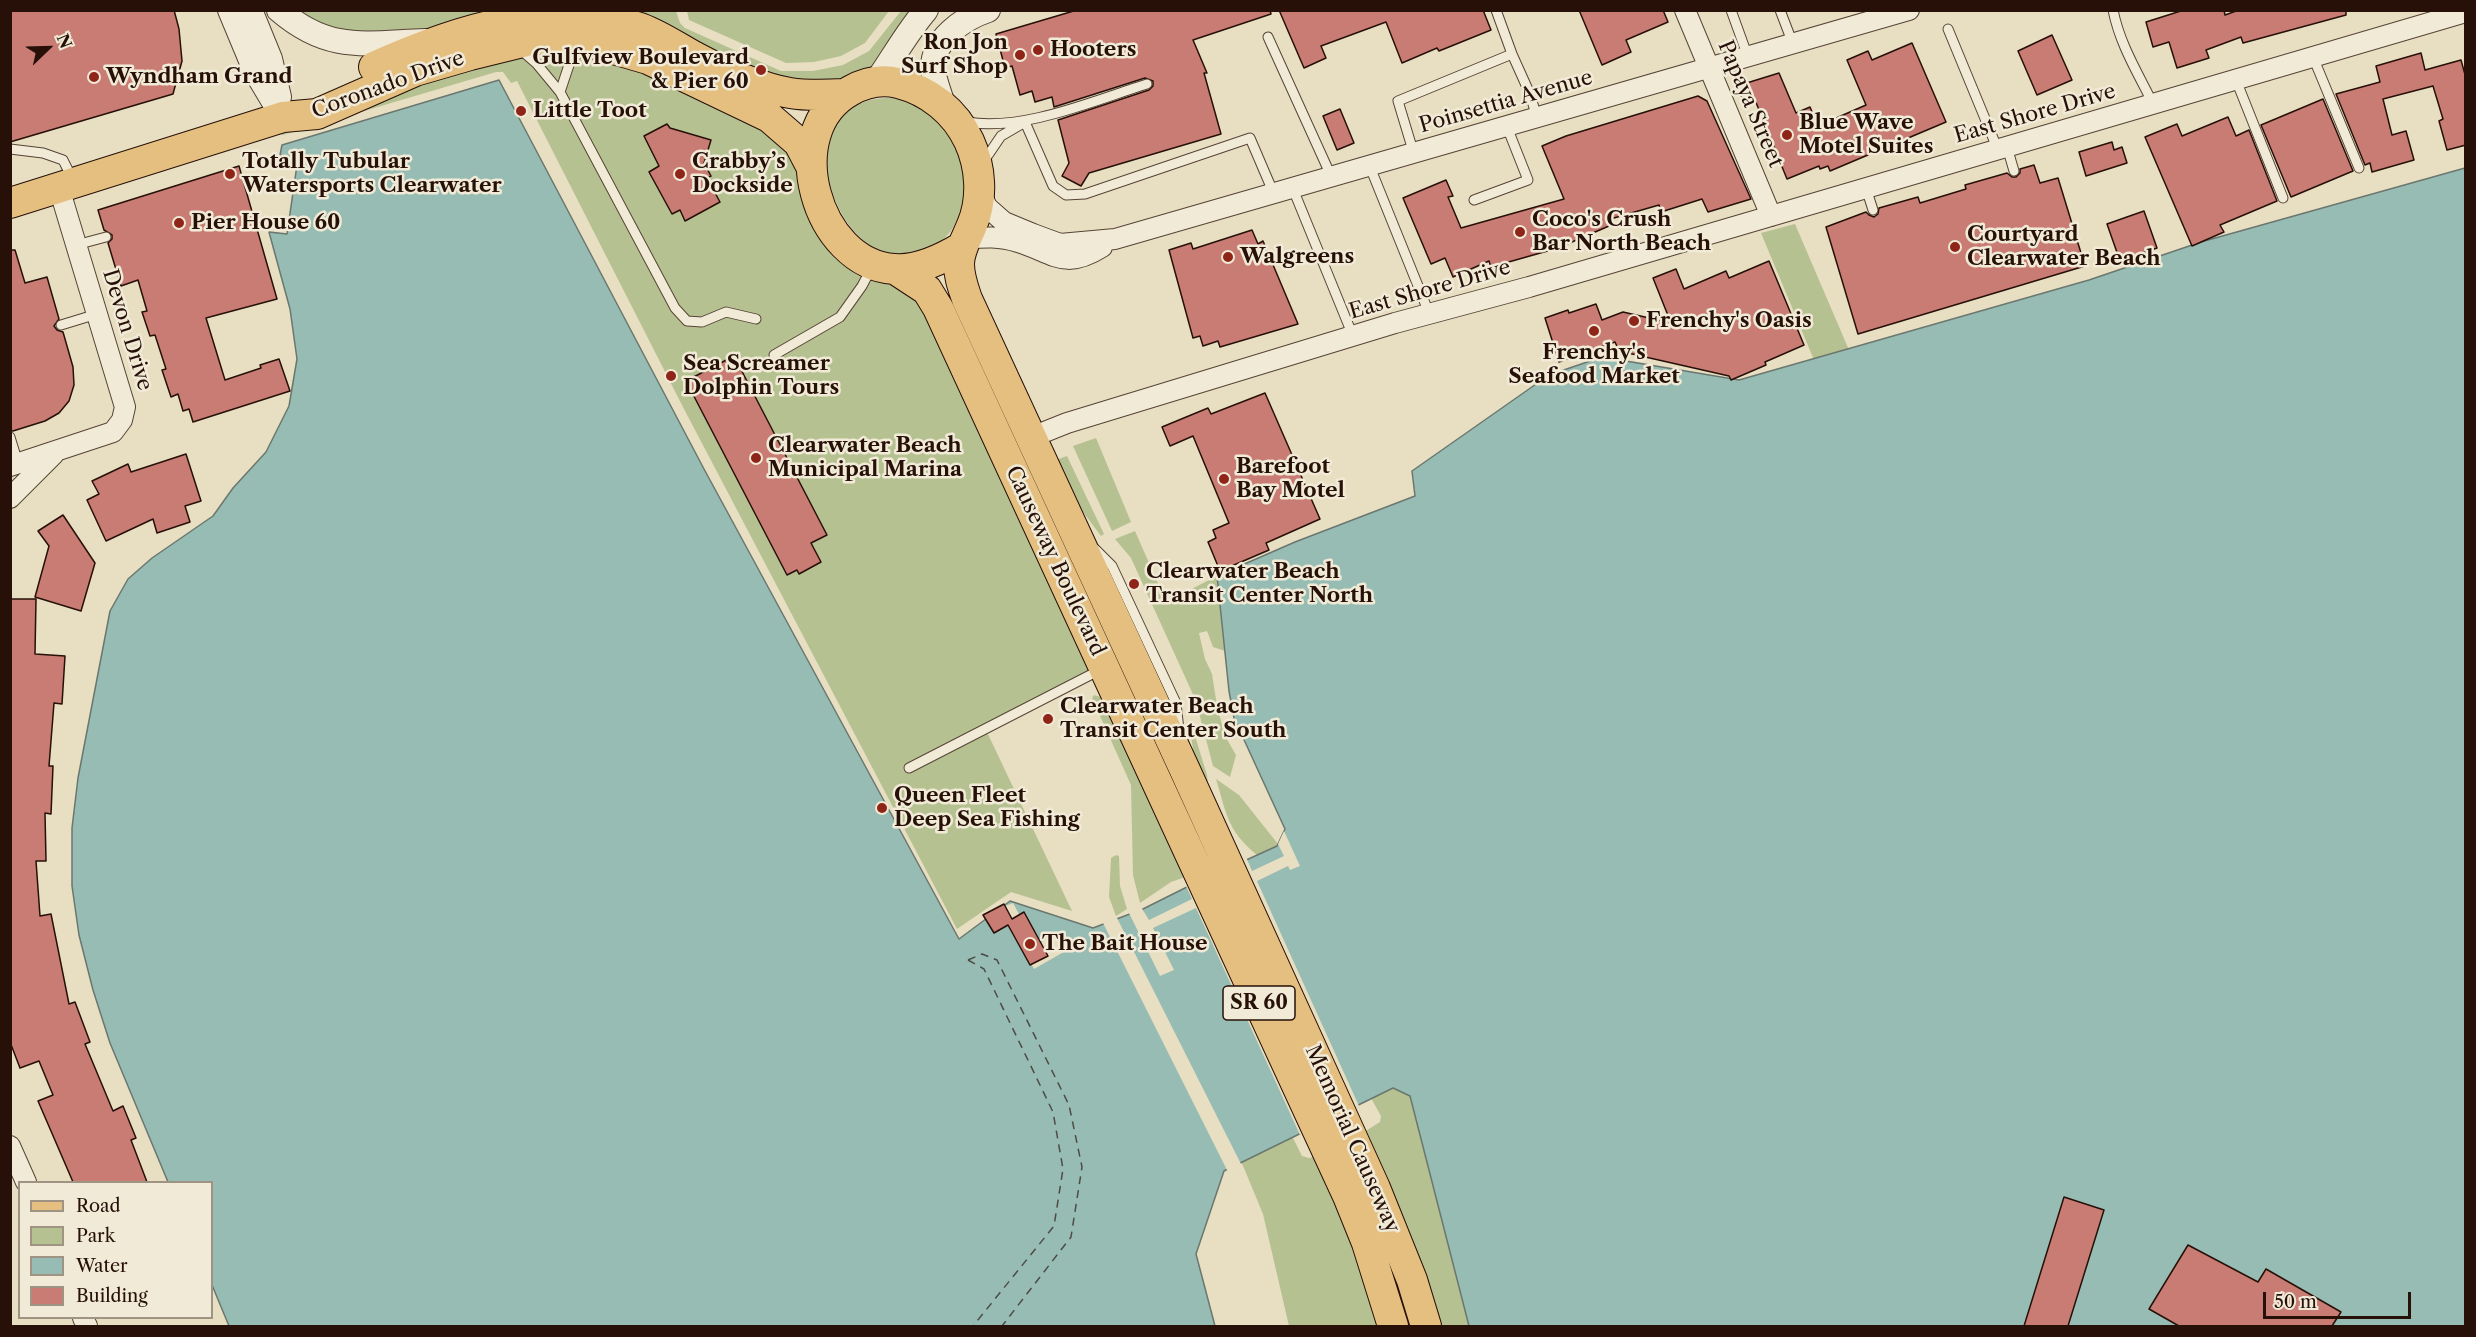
<!DOCTYPE html>
<meta charset="utf-8">
<style>
body{margin:0}
#map{position:relative;width:2476px;height:1337px;overflow:hidden;background:#e8dec1;font-family:"Libre Caslon Text",serif}
canvas{display:block}
.frame{position:absolute;inset:0;border:12px solid #261008;pointer-events:none}
.legend{position:absolute;left:18px;top:1181px;width:195px;height:138px;box-sizing:border-box;background:#f0ead7;border:2px solid #9f9384;margin:0;padding:8px 10px;list-style:none;font-size:18px;color:#261008}
.legend li{display:flex;align-items:center;gap:12px;height:30px}
.legend b{width:30px;border:2px solid #9f9384}
.north{position:absolute;left:18px;top:18px;width:60px;height:60px;-webkit-text-stroke:4px #f0ead7;paint-order:stroke;rotate:67deg;font-size:16px;font-weight:700;line-height:24px;text-align:center;color:#261008}
.north::after{content:'';display:block;margin:auto;width:21px;height:27px;background:#261008;clip-path:polygon(50% 0,100% 100%,50% 72%,0 100%)}
.scale{position:absolute;left:2263px;top:1292px;width:148px;height:27px;box-sizing:border-box;border:3px solid #261008;border-top:0;padding-left:8px;font-size:18px;line-height:21px;white-space:nowrap;color:#261008;-webkit-text-stroke:4px #f0ead7;paint-order:stroke}
</style>
<div id="map">
<canvas width="2476" height="1337"></canvas>
<div class="frame"></div>
<ul class="legend">
<li><b style="height:8px;background:#e4bf80"></b>Road</li>
<li><b style="height:16px;background:#b6c192"></b>Park</li>
<li><b style="height:16px;background:#97bcb3"></b>Water</li>
<li><b style="height:16px;background:#c87c74"></b>Building</li>
</ul>
<div class="north">N</div>
<div class="scale">50 m</div>
</div>
<script>
const ctx = document.querySelector('canvas').getContext('2d');
ctx.lineJoin = 'round';
function fill(path, color) { ctx.fillStyle = color; ctx.fill(path, 'evenodd'); }
function strokePath(path, color, width, dash) { ctx.strokeStyle = color; ctx.lineWidth = width; ctx.lineCap = dash ? 'butt' : 'round'; ctx.setLineDash(dash || []); ctx.stroke(path); }
function write(font, color, halo, rows, align = 'center') {
  ctx.font = font + ' "Libre Caslon Text",serif'; ctx.lineWidth = 5; ctx.setLineDash([]); ctx.textBaseline = 'middle'; ctx.strokeStyle = halo; ctx.fillStyle = color; for (const [text, x, y, turn = 0] of rows) {
    ctx.save(); ctx.translate(x, y); ctx.rotate((+turn || 0) * Math.PI / 180); ctx.textAlign = isNaN(turn) ? turn : align; if (halo) ctx.strokeText(text, 0, 0); ctx.fillText(text, 0, 0); ctx.restore();
  }
}
const green = new Path2D(`
 M 298,11 L 511,11 L 431,30 L 346,33 L 319,25 Z
 M 616,11 L 676,11 L 680,23 L 685,28 L 781,71 L 813,71 L 843,65 L 869,51 L 901,11 L 912,11 L 870,72 L 847,81 L 791,83 Z
 M 687,11 L 687,10 L 889,11 L 865,43 L 841,56 L 814,62 L 786,63 L 689,20 Z
 M 563,49 L 642,69 L 778,137 L 799,169 L 891,280 L 918,298 L 1094,673 L 985,728 L 1072,911 L 1011,892 L 957,929 L 684,409 L 517,81 L 511,83 L 503,72 L 496,72 L 283,135 L 271,131 L 418,81 L 472,65 Z
 M 893,98 C 911,102 927,111 940,125 C 971,159 976,224 931,248 C 840,297 770,94 893,98 Z
 M 1795,224 L 1849,350 L 1814,360 L 1761,233 Z
 M 1096,438 L 1131,522 L 1112,531 L 1073,446 Z
 M 1067,456 L 1104,534 L 1101,536 L 1069,493 L 1056,460 Z
 M 1135,531 L 1166,602 L 1217,576 L 1225,651 L 1213,647 L 1207,631 L 1199,633 L 1205,659 L 1212,674 L 1217,706 L 1225,736 L 1236,755 L 1230,777 L 1213,766 L 1196,701 L 1131,558 L 1115,539 Z
 M 1094,695 L 1104,698 L 1188,876 L 1171,882 L 1140,903 L 1133,875 L 1131,785 L 1092,698 Z
 M 1191,723 L 1207,775 L 1209,796 L 1197,774 L 1189,724 Z
 M 1216,779 L 1239,795 L 1278,844 L 1277,846 L 1257,855 C 1227,830 1227,815 1216,779 Z
 M 1116,855 L 1119,856 L 1120,886 L 1127,909 L 1116,916 L 1109,897 L 1111,858 Z
 M 1393,1088 L 1410,1096 L 1469,1326 L 1440,1326 L 1364,1132 L 1380,1122 L 1381,1116 L 1371,1098 Z
 M 1292,1136 L 1302,1156 L 1309,1158 L 1317,1156 L 1332,1186 L 1382,1326 L 1289,1326 L 1263,1214 L 1241,1161 Z`);
const water = new Path2D(`
 M 499,80 L 704,469 L 959,939 L 1010,901 L 1093,928 L 1143,909 L 1187,887 L 1277,846 L 1285,829 L 1234,718 L 1229,691 L 1217,576 L 1295,542 L 1415,496 L 1412,471 L 1549,375 L 1602,357 L 1739,380 L 2089,280 L 2201,242 L 2465,168 L 2465,1326 L 1469,1326 L 1410,1096 L 1393,1088 L 1224,1171 L 1196,1254 L 1215,1326 L 229,1326 L 212,1285 L 212,1182 L 168,1182 L 110,1043 L 93,990 L 79,935 L 72,886 L 72,828 L 78,778 L 110,611 L 128,579 L 152,558 L 213,516 L 233,488 L 266,452 L 289,406 L 297,359 L 290,309 L 269,232 L 287,234 L 298,158 L 280,155 L 282,145 Z`);
const pier = new Path2D(`
 M 1284,831 L 1300,866 L 1290,870 L 1288,866 L 1257,881 L 1359,1106 L 1300,1135 L 1196,908 L 1153,928 L 1174,970 L 1160,976 L 1128,911 L 1141,907 L 1149,920 L 1192,899 L 1185,884 L 1246,857 L 1252,871 L 1284,856 L 1278,844 Z
 M 1013,903 L 1036,945 L 1060,932 L 1069,949 L 1034,969 L 1000,908 Z
 M 1116,916 L 1241,1164 L 1228,1172 L 1102,921 Z`);
const ferry = new Path2D(`
 M 968,960 L 982,954 L 997,960 L 1069,1105 L 1082,1167 L 1071,1237 L 1002,1326
 M 968,960 L 984,969 L 1053,1112 L 1063,1169 L 1054,1226 L 973,1326`);
const building = new Path2D(`
 M 10,10 L 174,10 L 179,29 L 182,61 L 173,94 L 10,142 Z
 M 1077,10 L 1270,10 L 1271,14 L 1193,40 L 1207,73 L 1204,73 L 1221,134 L 1089,173 L 1081,186 L 1062,176 L 1069,163 L 1058,120 L 1149,90 L 1153,86 L 1153,81 L 1145,78 L 1054,107 L 1052,97 L 1035,102 L 1032,91 L 1020,95 L 1012,66 L 1005,68 L 996,34 Z
 M 1279,10 L 1483,10 L 1491,30 L 1439,51 L 1437,48 L 1402,63 L 1386,22 L 1321,46 L 1326,58 L 1304,68 Z
 M 1579,10 L 1663,10 L 1668,22 L 1626,40 L 1631,52 L 1602,65 Z
 M 2184,10 L 2224,10 L 2225,15 L 2239,10 L 2346,10 L 2346,15 L 2243,43 L 2241,37 L 2206,50 L 2209,58 L 2177,68 L 2169,42 L 2153,47 L 2146,22 Z
 M 2052,35 L 2072,80 L 2037,95 L 2018,51 Z
 M 1912,43 L 1946,122 L 1830,171 L 1828,166 L 1820,169 L 1819,166 L 1787,179 L 1755,100 L 1745,105 L 1737,86 L 1779,73 L 1796,113 L 1810,107 L 1818,126 L 1866,105 L 1847,60 L 1868,51 L 1872,60 Z
 M 2421,53 L 2425,70 L 2461,60 L 2466,78 L 2466,145 L 2447,150 L 2439,121 L 2443,119 L 2433,86 L 2383,99 L 2392,135 L 2406,131 L 2414,160 L 2372,172 L 2370,163 L 2365,165 L 2336,94 L 2380,82 L 2376,66 Z
 M 1698,96 L 1707,101 L 1751,199 L 1708,212 L 1702,199 L 1661,212 L 1659,205 L 1607,220 L 1609,226 L 1558,248 L 1491,267 L 1489,261 L 1453,277 L 1445,258 L 1431,264 L 1403,198 L 1446,180 L 1453,196 L 1448,197 L 1461,228 L 1564,199 L 1542,146 L 1566,136 Z
 M 2323,99 L 2353,171 L 2291,197 L 2261,125 Z
 M 1340,109 L 1354,143 L 1337,150 L 1323,116 Z
 M 2228,117 L 2236,136 L 2249,130 L 2277,201 L 2220,225 L 2224,232 L 2192,246 L 2145,137 L 2177,124 L 2182,136 Z
 M 667,124 L 670,128 L 711,140 L 704,163 L 711,176 L 707,178 L 720,202 L 685,221 L 680,210 L 672,214 L 649,172 L 659,166 L 644,136 Z
 M 2112,142 L 2114,150 L 2122,147 L 2127,163 L 2086,176 L 2079,152 Z
 M 2034,165 L 2040,183 L 2058,178 L 2085,266 L 1858,334 L 1826,227 L 1866,212 L 1869,215 L 1874,217 L 1878,214 L 1879,208 L 1918,197 L 1920,203 L 1966,189 L 1965,185 L 2007,173 L 2012,177 L 2016,177 L 2020,173 L 2020,169 Z
 M 239,166 L 277,299 L 206,318 L 225,380 L 261,368 L 260,365 L 279,359 L 290,391 L 193,422 L 189,409 L 183,411 L 178,394 L 171,397 L 162,370 L 166,369 L 155,335 L 150,336 L 142,312 L 147,311 L 138,280 L 121,286 L 108,243 L 112,239 L 112,235 L 104,230 L 98,210 Z
 M 2144,211 L 2157,248 L 2120,261 L 2107,224 Z
 M 1252,230 L 1258,244 L 1263,241 L 1298,324 L 1220,347 L 1218,341 L 1203,346 L 1200,336 L 1193,338 L 1169,250 L 1191,243 L 1193,249 Z
 M 10,250 L 15,250 L 25,283 L 47,277 L 59,319 L 54,326 L 57,330 L 63,332 L 73,367 L 74,385 L 69,401 L 59,413 L 45,421 L 13,431 L 10,430 Z
 M 1769,261 L 1804,345 L 1765,362 L 1766,365 L 1731,380 L 1729,376 L 1619,351 L 1615,342 L 1559,362 L 1545,318 L 1568,310 L 1569,313 L 1596,304 L 1602,320 L 1623,312 L 1671,323 L 1653,278 L 1676,269 L 1684,289 L 1726,271 L 1729,278 Z
 M 734,356 L 827,535 L 811,543 L 821,562 L 799,574 L 797,570 L 787,575 L 686,381 Z
 M 1265,393 L 1320,519 L 1266,543 L 1269,550 L 1220,571 L 1208,542 L 1216,538 L 1213,530 L 1229,523 L 1193,436 L 1170,446 L 1162,427 L 1208,408 L 1211,414 Z
 M 186,454 L 201,501 L 185,506 L 190,522 L 157,533 L 153,519 L 106,541 L 87,500 L 99,494 L 92,481 L 128,464 L 131,472 Z
 M 63,515 L 95,563 L 81,611 L 35,597 L 49,546 L 38,531 Z
 M 10,599 L 36,599 L 35,654 L 65,656 L 62,704 L 54,703 L 49,766 L 53,766 L 51,814 L 45,813 L 46,861 L 36,861 L 40,916 L 51,914 L 69,1004 L 75,1002 L 90,1042 L 85,1044 L 113,1111 L 123,1106 L 136,1138 L 131,1140 L 147,1182 L 73,1182 L 38,1101 L 53,1095 L 39,1061 L 20,1068 L 10,1042 Z
 M 1004,904 L 1012,919 L 1024,912 L 1048,956 L 1030,965 L 1008,925 L 994,933 L 983,915 Z
 M 2064,1197 L 2104,1210 L 2068,1326 L 2024,1326 Z
 M 2188,1245 L 2258,1282 L 2266,1269 L 2341,1312 L 2332,1326 L 2179,1326 L 2149,1309 Z`);
const service = new Path2D(`
 M 1496,10 L 1512,54
 M 1731,10 L 1748,57
 M 1780,10 L 1793,44
 M 2113,10 C 2120,45 2138,73 2153,104
 M 1948,29 L 1998,150
 M 1268,37 L 1332,178
 M 520,49 L 536,63 L 560,92 L 675,308 L 687,321 L 702,322 L 726,312 L 756,319
 M 2313,57 L 2359,168
 M 2236,80 L 2283,198
 M 560,92 L 570,62 L 584,47
 M 967,122 C 1022,132 1095,100 1147,84
 M 1025,122 L 1053,186 L 1066,195 L 1085,194 L 1250,138 L 1274,194
 M 2007,147 L 2014,171
 M 10,149 L 43,153 L 63,160 L 72,178
 M 1414,154 L 1398,101 L 1512,54 L 1530,94 L 1537,118
 M 984,161 L 1001,136 L 1025,122
 M 1370,167 L 1429,313
 M 1866,188 L 1873,210
 M 1293,189 L 1353,336
 M 1474,200 L 1528,180 L 1507,127
 M 76,245 L 106,237
 M 61,325 L 97,314
 M 774,355 L 840,317 L 862,286 L 872,267
 M 10,437 L 18,463
 M 1095,549 L 1112,566 L 1176,703 L 1179,730
 M 909,768 L 1100,670`);
const minor = new Path2D(`
 M 1685,10 L 1771,216
 M 979,189 L 987,207 L 1004,222 L 1033,234 L 1060,244 L 1115,239 L 1909,10
 M 966,239 C 984,237 1000,236 1018,242 C 1054,253 1064,271 1102,247
 M 1032,437 L 1067,423 L 1395,323 L 1529,287 L 2466,12
 M 10,466 L 113,432 L 122,420 L 125,407 L 59,188
 M 10,498 L 54,454
 M 10,1146 L 26,1182
 M 83,1318 L 87,1326`);
const tertiary = new Path2D(`
 M 230,10 L 255,70 L 283,117
 M 250,10 L 270,59 L 279,97
 M 279,10 C 329,53 365,43 425,41
 M 876,82 C 893,58 907,32 926,10
 M 943,105 C 940,94 934,80 933,69 C 932,39 964,18 988,10`);
const primary = new Path2D(`
 M 374,67 C 456,30 547,0 637,27 C 657,33 678,48 697,58 C 721,71 764,89 790,93 C 808,96 826,95 845,94
 M 10,203 L 283,117 L 317,114 L 415,71 L 470,55 L 535,39 L 565,39 L 589,42 L 648,59 L 769,117 L 799,143 L 811,166
 M 962,247 C 942,259 918,271 894,269 C 816,264 778,131 850,91 C 864,83 881,79 898,83 C 929,91 955,111 969,141 C 981,167 983,199 972,225 C 967,238 959,250 959,264 C 959,277 963,287 967,299 L 1184,768 L 1375,1188 L 1412,1280 L 1426,1326
 M 895,269 L 927,290 L 938,308 L 1348,1196 L 1367,1243 L 1393,1326`);
const markers = [
 [1038,50,6,"#8f2418"],
 [1020,55,6,"#8f2418"],
 [761,70,6,"#8f2418"],
 [94,77,6,"#8f2418"],
 [521,111,6,"#8f2418"],
 [1787,135,6,"#8f2418"],
 [230,174,6,"#8f2418"],
 [680,174,6,"#8f2418"],
 [179,223,6,"#8f2418"],
 [1520,232,6,"#8f2418"],
 [1955,247,6,"#8f2418"],
 [1228,257,6,"#8f2418"],
 [1634,321,6,"#8f2418"],
 [1594,331,6,"#8f2418"],
 [671,376,6,"#8f2418"],
 [756,458,6,"#8f2418"],
 [1224,479,6,"#8f2418"],
 [1134,584,6,"#8f2418"],
 [1048,719,6,"#8f2418"],
 [882,808,6,"#8f2418"],
 [1030,944,6,"#8f2418"]
];
const shields = [
 [1259,1003,72]
];
const shieldNames = [
 ["SR 60",1259,1003]
];
const poiNames = [
 ["Ron Jon",1008,43,"right"],
 ["Surf Shop",1008,67,"right"],
 ["Hooters",1050,50],
 ["Gulfview Boulevard",749,58,"right"],
 ["& Pier 60",749,82,"right"],
 ["Wyndham Grand",106,77],
 ["Little Toot",533,111],
 ["Blue Wave",1799,123],
 ["Motel Suites",1799,147],
 ["Totally Tubular",242,162],
 ["Watersports Clearwater",242,186],
 ["Crabby’s",692,162],
 ["Dockside",692,186],
 ["Coco's Crush",1532,220],
 ["Bar North Beach",1532,244],
 ["Pier House 60",191,223],
 ["Courtyard",1967,235],
 ["Clearwater Beach",1967,259],
 ["Walgreens",1240,257],
 ["Frenchy's Oasis",1646,321],
 ["Frenchy's",1594,353,"center"],
 ["Seafood Market",1594,377,"center"],
 ["Sea Screamer",683,364],
 ["Dolphin Tours",683,388],
 ["Clearwater Beach",768,446],
 ["Municipal Marina",768,470],
 ["Barefoot",1236,467],
 ["Bay Motel",1236,491],
 ["Clearwater Beach",1146,572],
 ["Transit Center North",1146,596],
 ["Clearwater Beach",1060,707],
 ["Transit Center South",1060,731],
 ["Queen Fleet",894,796],
 ["Deep Sea Fishing",894,820],
 ["The Bait House",1042,944]
];
const streetNames = [
 ["Coronado Drive",388,85,-20],
 ["Poinsettia Avenue",1506,102,-16],
 ["Papaya Street",1750,104,67],
 ["East Shore Drive",2035,114,-16],
 ["East Shore Drive",1430,290,-16],
 ["Devon Drive",127,330,73],
 ["Causeway Boulevard",1055,561,65],
 ["Memorial Causeway",1352,1139,66]
];
fill(green, '#b6c192');
fill(water, '#97bcb3');
strokePath(water, '#6a776f', 1.5);
fill(pier, '#e8dec1');
strokePath(ferry, '#4e4c44', 1.5, [8, 6]);
fill(building, '#c87c74');
strokePath(building, '#261008', 1.5);
strokePath(service, '#564436', 11);
strokePath(minor, '#564436', 22);
strokePath(tertiary, '#564436', 26);
strokePath(primary, '#261008', 32);
strokePath(service, '#f0ead7', 9);
strokePath(minor, '#f0ead7', 20);
strokePath(tertiary, '#f0ead7', 24);
strokePath(primary, '#e4bf80', 30);
for (const [x, y, r, color] of markers) { const dot = new Path2D(); dot.arc(x, y, r, 0, 2 * Math.PI); ctx.fillStyle = color; ctx.fill(dot); strokePath(dot, '#f0ead7', 2); }
for (const [x, y, w] of shields) { const box = new Path2D(); box.roundRect(x - w / 2, y - 17, w, 34, 4.5); ctx.fillStyle = '#f0ead7'; ctx.fill(box); strokePath(box, '#261008', 1.5); }
write('bold 20px', '#261008', null, shieldNames);
write('bold 21px', '#261008', '#f0ead7', poiNames, 'left');
write('21px', '#261008', '#f0ead7', streetNames);
</script>
